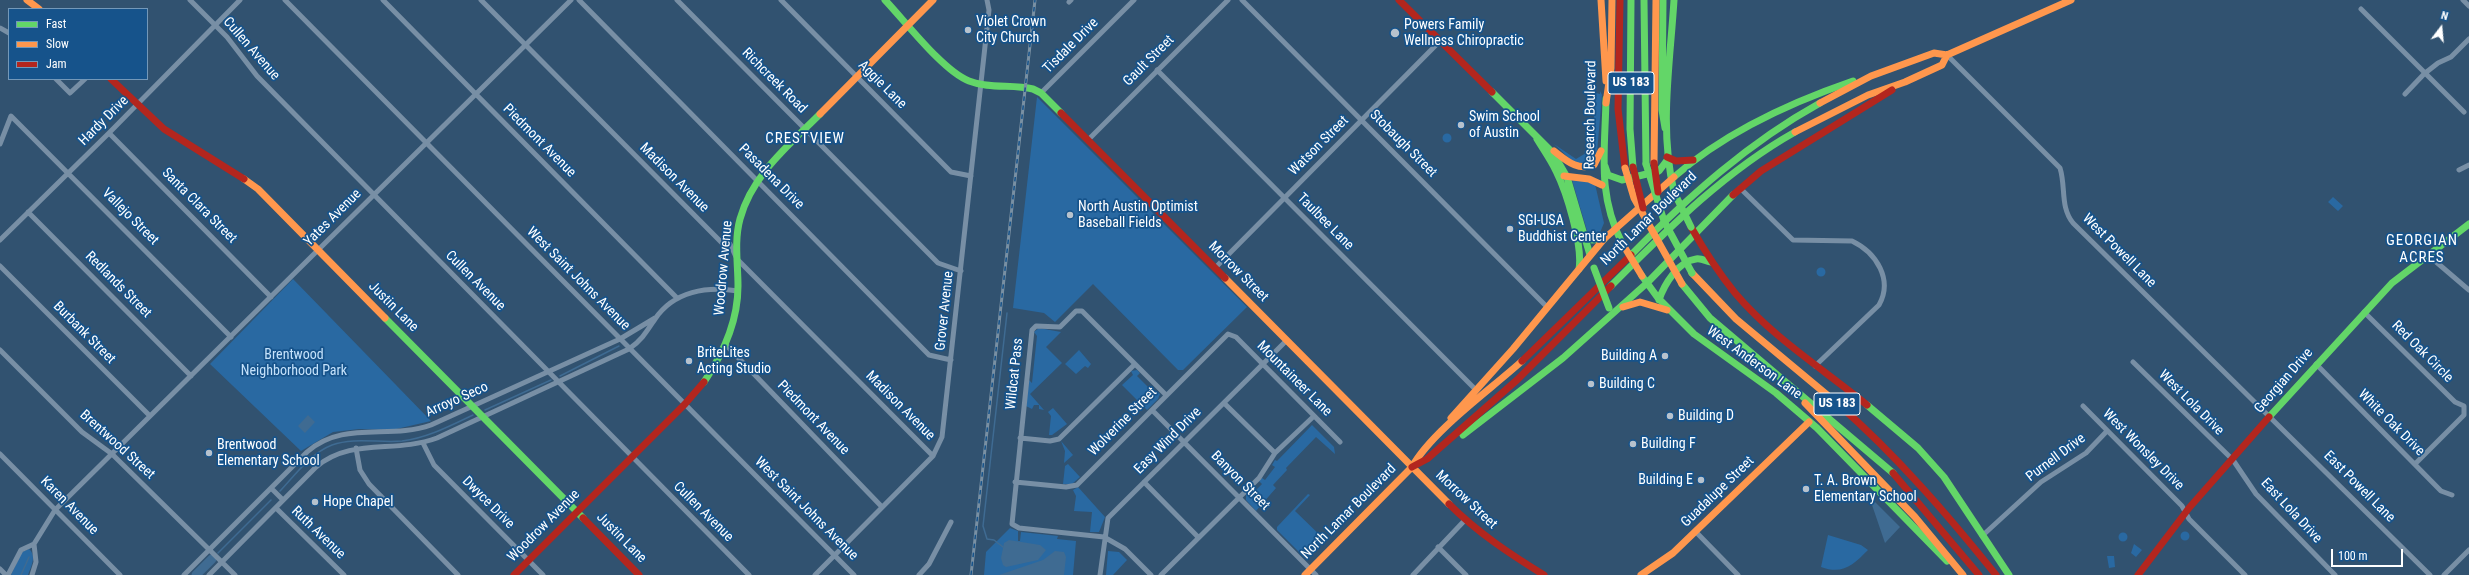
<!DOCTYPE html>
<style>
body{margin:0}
#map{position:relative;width:2469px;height:575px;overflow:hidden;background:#315270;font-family:"Roboto Condensed",sans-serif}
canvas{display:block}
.legend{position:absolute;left:8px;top:8px;width:140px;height:72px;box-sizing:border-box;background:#16538b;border:1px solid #7398b9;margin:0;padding:5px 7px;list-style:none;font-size:12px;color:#fff}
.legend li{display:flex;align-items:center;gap:8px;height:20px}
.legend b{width:20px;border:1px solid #7398b9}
.north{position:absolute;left:2421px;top:8px;width:40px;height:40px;-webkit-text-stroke:3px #16538b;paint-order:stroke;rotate:16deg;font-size:11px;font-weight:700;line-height:16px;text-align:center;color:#fff}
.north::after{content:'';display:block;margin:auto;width:14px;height:18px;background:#fff;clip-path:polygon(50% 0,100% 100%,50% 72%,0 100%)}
.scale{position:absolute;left:2331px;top:549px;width:72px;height:18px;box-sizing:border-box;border:2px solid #fff;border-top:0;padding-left:5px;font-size:12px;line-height:14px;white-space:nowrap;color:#fff;-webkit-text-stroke:3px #16538b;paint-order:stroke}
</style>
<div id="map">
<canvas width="2469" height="575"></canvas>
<ul class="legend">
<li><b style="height:5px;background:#63d668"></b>Fast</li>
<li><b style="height:5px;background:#ff974d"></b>Slow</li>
<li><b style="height:5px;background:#b3261e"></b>Jam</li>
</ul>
<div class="north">N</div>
<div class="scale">100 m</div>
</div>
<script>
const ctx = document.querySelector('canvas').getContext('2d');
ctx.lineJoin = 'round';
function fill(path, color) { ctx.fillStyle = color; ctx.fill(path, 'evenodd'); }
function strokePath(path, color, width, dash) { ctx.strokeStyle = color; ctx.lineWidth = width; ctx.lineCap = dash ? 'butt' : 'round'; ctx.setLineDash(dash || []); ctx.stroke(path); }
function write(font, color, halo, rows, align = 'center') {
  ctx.font = font + ' "Roboto Condensed",sans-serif'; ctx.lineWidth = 3.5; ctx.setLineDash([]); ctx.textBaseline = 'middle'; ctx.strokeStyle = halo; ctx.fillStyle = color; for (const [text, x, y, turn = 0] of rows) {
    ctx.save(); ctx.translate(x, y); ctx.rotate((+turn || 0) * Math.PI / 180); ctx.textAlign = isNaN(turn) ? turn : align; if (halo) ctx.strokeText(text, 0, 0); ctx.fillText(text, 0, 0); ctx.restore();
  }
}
const green = new Path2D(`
 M 1600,91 L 1602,95 L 1597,153 L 1593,161 L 1580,164 L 1572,161 L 1554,144 L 1576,159 L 1591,150 L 1596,93 L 1600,94 Z
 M 1037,97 L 1247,307 L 1183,370 L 1178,370 L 1093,284 L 1055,322 L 1044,313 L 1013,308 Z
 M1442.5 138a4.5 4.5 0 1 1 9 0a4.5 4.5 0 1 1-9 0Z
 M 1572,180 L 1588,180 L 1595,184 L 1604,223 L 1599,235 L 1588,234 Z
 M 2333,197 L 2343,206 L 2338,211 L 2328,202 Z
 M1816.5 272a4.5 4.5 0 1 1 9 0a4.5 4.5 0 1 1-9 0Z
 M 293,279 L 431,421 L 392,430 L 359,429 L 333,432 L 301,451 L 210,364 Z
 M 1039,328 L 1061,332 L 1046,347 L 1062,363 L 1030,394 L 1044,410 L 1039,409 L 1039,405 L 1034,405 L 1032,409 L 1026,406 L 1029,380 L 1032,383 L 1037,336 L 1034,332 Z
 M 1079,350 L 1091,364 L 1088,368 L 1085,366 L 1076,374 L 1065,364 Z
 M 1137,370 L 1140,373 L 1137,376 L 1155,394 L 1158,392 L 1160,394 L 1158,399 L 1147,410 L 1122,385 L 1133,375 L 1131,371 Z
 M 1053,408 L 1067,424 L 1052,435 L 1049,435 L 1051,416 L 1048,412 Z
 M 1312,425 L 1334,447 L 1335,454 L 1316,437 L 1286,468 L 1287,470 L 1273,485 L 1276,488 L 1256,511 L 1246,500 L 1246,494 L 1248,492 L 1251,495 L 1262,484 L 1259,481 L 1262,478 L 1265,480 L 1275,467 L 1272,465 L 1275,460 L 1277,461 Z
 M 1061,441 L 1073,455 L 1064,463 L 1065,451 Z
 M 1068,464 L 1080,477 L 1072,484 L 1063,484 L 1065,466 Z
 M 1078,487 L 1105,517 L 1099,532 L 1090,532 L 1092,512 L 1074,511 L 1076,496 L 1073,490 Z
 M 1308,494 L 1310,495 L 1295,511 L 1325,540 L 1306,559 L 1277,530 L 1277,527 Z
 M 1010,528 L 1018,531 L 1018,541 L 1020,541 L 1021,532 L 1058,536 L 1057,539 L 1076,541 L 1073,575 L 984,575 L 986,552 Z
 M2180.5 536a4.5 4.5 0 1 1 9 0a4.5 4.5 0 1 1-9 0Z
 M2118.5 537a4.5 4.5 0 1 1 9 0a4.5 4.5 0 1 1-9 0Z
 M 1828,535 L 1861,545 L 1868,550 C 1853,565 1843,575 1821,567 Z
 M 2134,544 L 2142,550 L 2136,557 L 2131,553 Z
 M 29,549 C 37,556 31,567 28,575 L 11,575 L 22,552 Z
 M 1108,551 L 1119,552 L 1127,560 L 1113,575 L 1106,575 Z
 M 2107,556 L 2114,556 L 2115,567 L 2109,568 Z`);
const water = new Path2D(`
 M 308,415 L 315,422 L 305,433 L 298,426 Z
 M 1875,502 L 1900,527 L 1885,543 L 1872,505 Z
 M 1009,540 L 1040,545 L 1046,550 L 1038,560 L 1006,567 L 1003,565 L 1001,558 L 1004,543 Z
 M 1055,551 L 1064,552 L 1066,557 L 1064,575 L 999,575 L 1043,560 Z`);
const stream = new Path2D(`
 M 560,376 L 619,346
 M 485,410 L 551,380
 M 280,491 C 295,475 311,453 332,445 C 354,437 379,443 402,441 C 427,438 450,426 473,415
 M 1003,547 L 994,540 L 987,539 L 983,526 L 1007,313
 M 218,553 L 271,500
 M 21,575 L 29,557`);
const river = new Path2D(`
 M 196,575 L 212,559`);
const street = new Path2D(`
 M 190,0 L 227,37 L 257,76 L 749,575
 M 285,0 L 854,575
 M 383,0 L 677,298
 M 481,0 L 722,243 L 730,244 L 737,259 L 933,456
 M 579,0 L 929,355 L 951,360
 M 677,0 L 938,263 L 961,271
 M 781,0 L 951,172 L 971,176
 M 1242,0 L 1546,306
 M 2463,0 L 2469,6
 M 1069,2 L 1071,0
 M 2361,9 L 2464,112
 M 0,28 L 9,33
 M 1947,55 L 2060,168 C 2066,187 2060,207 2073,223 L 2430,575
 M 1157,70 L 1476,390
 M 56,79 L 70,93 L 85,79
 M 1041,93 L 1134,0
 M 2405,94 L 2424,74 L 2438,63 L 2451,57 L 2469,39
 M 109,133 L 271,297
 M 1088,140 L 1228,0
 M 0,144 L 11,116 L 231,337
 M 2459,170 L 2469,165
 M 1740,188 L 1793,240 L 1852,241 C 1877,253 1893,280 1879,305 L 1815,366
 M 28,212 L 191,376
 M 0,240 L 109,133 L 240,0
 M 2428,255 L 2469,290
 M 0,266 L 150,416
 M 1215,268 L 1440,41
 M 2364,312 L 2455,402 L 2464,406 L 2464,415 L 2415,464
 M 726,345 L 882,507
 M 0,350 L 82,432 L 112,454 L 235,575
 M 2133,362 L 2233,460 L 2256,494 L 2335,575
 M 2316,364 L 2441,491 L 2452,495
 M 1224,403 L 1275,453
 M 2083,406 L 2182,506 L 2189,519 L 2245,575
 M 1152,410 L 1316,575
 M 1020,438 L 1050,441 L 1059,439 L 1135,364
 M 423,443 L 434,465 L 543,575
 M 356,448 L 360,470 L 369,484 L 458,575
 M 0,454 L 120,575
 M 1015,482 L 1066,487 L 1077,485 L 1228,334 L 1236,337 L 1340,442
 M 1144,482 L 1198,537
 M 271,488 L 283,500
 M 276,508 L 344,575
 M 1696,532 L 1738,575
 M 1982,536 L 2041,482 L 2086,453 L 2107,431
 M 1438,547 L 1466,575
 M 0,569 L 6,575
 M 8,575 L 21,550 L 34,544
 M 32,575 L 36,562 L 34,544 L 55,510 L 571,0
 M 184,575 L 307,452 C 343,420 389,440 431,425 L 620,339 L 655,318
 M 209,575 L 316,467 C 352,437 394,454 437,438 L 629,349 C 642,340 647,331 655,319 C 674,291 707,286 738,291
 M 815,575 L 933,456 L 942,437 L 989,10 L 987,0
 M 919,575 L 929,564 L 951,522
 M 1100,575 L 1108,518 L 1287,340
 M 1151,575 L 1125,549 L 1104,537 L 1019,528 L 1012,524 L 1032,330 L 1036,326 L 1060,327 L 1076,311 L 1082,311 L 1166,395
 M 1161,575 L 1259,478 L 1275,453 L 1314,416
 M 1413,575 L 1465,520
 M 2444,575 L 2469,550`);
const fast = new Path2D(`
 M 885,0 C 905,21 943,71 969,81 C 989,89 1013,84 1033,89 L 1041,93 L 1061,113
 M 1631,0 L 1630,129 L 1633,167
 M 1644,0 L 1646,164
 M 1663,0 L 1662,110 L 1665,128
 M 1674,0 C 1670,65 1659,128 1674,192
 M 1492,92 L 1553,153 L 1567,177 L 1590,255
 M 1606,99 C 1605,152 1597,194 1622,243
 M 1537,139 C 1543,149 1551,160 1556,171 C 1567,193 1583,246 1579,269
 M 1605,166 L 1608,175 L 1622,180 L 1659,171 L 1668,159
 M 1674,177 C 1725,132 1789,103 1853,81
 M 1582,233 L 1592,240 L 1604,239
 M 1631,255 C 1689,196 1748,143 1820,103
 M 1642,276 L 1658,298 L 1694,334 L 1776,393 L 1817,428 L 1947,561
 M 1682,284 L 1710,318 L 1893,473
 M 1611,286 C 1668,229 1724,172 1795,132
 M 1659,300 C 1664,285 1678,261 1696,259 C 1701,258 1706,261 1711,262
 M 385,318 L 583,518
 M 704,382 C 723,354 738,321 738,286 C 738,264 734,241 740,219 C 752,175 789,145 820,114
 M 1867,405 L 1918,448 L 1944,477 L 2009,575
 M 2269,417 L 2392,283 L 2469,224
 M 1463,435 L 1563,358 L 1647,283 L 1733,195`);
const slow = new Path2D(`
 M 27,0 L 39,9
 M 1601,0 L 1606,81
 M 1606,103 L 1611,68 L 1612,0
 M 1820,103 L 1871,76 L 1934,53 L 1947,55 L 2071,0
 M 820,114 L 933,0
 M 1795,132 L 1868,95 L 1905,82 L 1942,65 L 1947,55
 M 1554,151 C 1567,161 1577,171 1594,165 L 1601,151
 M 1654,163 L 1656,0
 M 1564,176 L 1589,179 L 1602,185
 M 244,179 L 258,189 L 385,318
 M 1692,273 L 1736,319 L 1838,404
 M 1225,278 L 1449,504
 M 1623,307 L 1640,302 L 1667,310
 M 1805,403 L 1915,517 L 1963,575
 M 1451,418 L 1513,349 L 1604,239 L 1674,177
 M 1305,575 L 1412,467 C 1432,431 1490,390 1522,361
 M 1641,575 L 1673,553 L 1809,422`);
const jam = new Path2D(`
 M 1399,0 L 1492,92
 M 1620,0 L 1618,109 L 1625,168
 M 111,79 L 164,129 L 244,179
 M 1061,113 L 1225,278
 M 1667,157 L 1676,161 L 1693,160
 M 1733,195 L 1761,171 L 1892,90
 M 1691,227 C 1704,250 1718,272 1735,293 C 1772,337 1823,369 1867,405
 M 1522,361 L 1631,255
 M 1838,404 C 1897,456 1947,514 1996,575
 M 1412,467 L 1427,459 L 1517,380 L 1611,286
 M 1893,473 L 1979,575
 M 1449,504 C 1478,533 1510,554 1544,575
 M 583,518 L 639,575
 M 514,575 L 685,404 L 704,382
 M 2138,575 L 2189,508 L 2269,417`);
const rail = new Path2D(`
 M 971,575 L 1035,0`);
const fastBridge = new Path2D(`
 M 1646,164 L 1664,221 L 1692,273
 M 1674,192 L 1691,227
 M 1594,268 L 1609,308`);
const slowBridge = new Path2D(`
 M 1625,168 L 1634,198 L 1682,284
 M 1622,243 L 1642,276`);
const jamBridge = new Path2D(`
 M 1654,163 L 1658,192
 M 1633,167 L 1643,208`);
const markers = [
 [968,30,4,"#b7c2cd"],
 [1395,33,5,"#b7c2cd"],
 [1461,125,4,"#b7c2cd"],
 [1070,215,4,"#b7c2cd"],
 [1510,229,4,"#b7c2cd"],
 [1665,356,4,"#b7c2cd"],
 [689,361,4,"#b7c2cd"],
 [1591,384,4,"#b7c2cd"],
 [1670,416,4,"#b7c2cd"],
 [1633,444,4,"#b7c2cd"],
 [209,453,4,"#b7c2cd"],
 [1701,480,4,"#b7c2cd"],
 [1806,489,4,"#b7c2cd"],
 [315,502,4,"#b7c2cd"]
];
const shields = [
 [1631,83,46],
 [1837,404,46]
];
const shieldNames = [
 ["US 183",1631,83],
 ["US 183",1837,404]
];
const poiNames = [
 ["Violet Crown",976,22],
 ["City Church",976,38],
 ["Powers Family",1404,25],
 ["Wellness Chiropractic",1404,41],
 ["Swim School",1469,117],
 ["of Austin",1469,133],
 ["North Austin Optimist",1078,207],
 ["Baseball Fields",1078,223],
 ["SGI-USA",1518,221],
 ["Buddhist Center",1518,237],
 ["BriteLites",697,353],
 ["Acting Studio",697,369],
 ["Building A",1657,356,"right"],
 ["Building C",1599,384],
 ["Building D",1678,416],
 ["Building F",1641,444],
 ["Brentwood",217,445],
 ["Elementary School",217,461],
 ["Building E",1693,480,"right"],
 ["T. A. Brown",1814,481],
 ["Elementary School",1814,497],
 ["Hope Chapel",323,502]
];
const streetNames = [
 ["Tisdale Drive",1071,46,-45],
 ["Cullen Avenue",251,49,49],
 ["Gault Street",1149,61,-45],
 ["Richcreek Road",774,81,45],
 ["Aggie Lane",882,85,45],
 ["Research Boulevard",1591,115,-89],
 ["Hardy Drive",104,121,-45],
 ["Piedmont Avenue",539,141,45],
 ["Stobaugh Street",1403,144,45],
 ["Watson Street",1319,146,-45],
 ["Pasadena Drive",771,177,45],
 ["Madison Avenue",674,178,45],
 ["Santa Clara Street",199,206,45],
 ["Vallejo Street",130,217,45],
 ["Yates Avenue",333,218,-45],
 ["North Lamar Boulevard",1649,219,-44],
 ["Taulbee Lane",1325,222,45],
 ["West Powell Lane",2119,251,45],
 ["Woodrow Avenue",724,268,-85],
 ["Morrow Street",1238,272,45],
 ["West Saint Johns Avenue",578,279,45],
 ["Cullen Avenue",475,281,45],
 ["Redlands Street",118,285,45],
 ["Justin Lane",393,307,45],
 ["Grover Avenue",945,311,-84],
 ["Burbank Street",84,333,45],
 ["Red Oak Circle",2422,352,45],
 ["West Anderson Lane",1754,363,36],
 ["Wildcat Pass",1015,374,-84],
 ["Mountaineer Lane",1294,379,45],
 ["Georgian Drive",2284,381,-49],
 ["Arroyo Seco",457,400,-24],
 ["West Lola Drive",2191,403,45],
 ["Madison Avenue",900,406,45],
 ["Piedmont Avenue",813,418,46],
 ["Wolverine Street",1123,422,-45],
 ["White Oak Drive",2391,423,45],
 ["Easy Wind Drive",1168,441,-45],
 ["Brentwood Street",117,445,42],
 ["West Wonsley Drive",2143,450,45],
 ["Purnell Drive",2056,458,-37],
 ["Banyon Street",1240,481,45],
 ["East Powell Lane",2359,487,45],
 ["Guadalupe Street",1718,492,-44],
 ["Morrow Street",1466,500,43],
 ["Dwyce Drive",488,503,45],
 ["Karen Avenue",69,506,45],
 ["West Saint Johns Avenue",806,509,45],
 ["East Lola Drive",2291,511,47],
 ["Cullen Avenue",703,512,45],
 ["North Lamar Boulevard",1349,512,-45],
 ["Woodrow Avenue",544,526,-45],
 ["Ruth Avenue",318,533,44],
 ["Justin Lane",621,538,45]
];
const parkNames = [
 ["Brentwood",294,355],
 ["Neighborhood Park",294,371]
];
const neighbourhoodNames = [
 ["CRESTVIEW",805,139],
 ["GEORGIAN",2422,241],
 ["ACRES",2422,258]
];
fill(green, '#2969a2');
fill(water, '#3f6b92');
strokePath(stream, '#3f6b92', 1.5);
strokePath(river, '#3f6b92', 9);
strokePath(street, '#788fa5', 5);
strokePath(fast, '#63d668', 7);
strokePath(slow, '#ff974d', 7);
strokePath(jam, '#b3261e', 7);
strokePath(rail, '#7990a3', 3);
strokePath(rail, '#16538b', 1.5, [4.5]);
strokePath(fastBridge, '#63d668', 7);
strokePath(slowBridge, '#ff974d', 7);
strokePath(jamBridge, '#b3261e', 7);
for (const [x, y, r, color] of markers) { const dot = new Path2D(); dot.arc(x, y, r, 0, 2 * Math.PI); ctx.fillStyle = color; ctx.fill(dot); strokePath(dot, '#16538b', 1.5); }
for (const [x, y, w] of shields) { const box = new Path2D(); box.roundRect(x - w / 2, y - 11, w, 22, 3); ctx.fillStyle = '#16538b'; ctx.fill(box); strokePath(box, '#fff', 1); }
write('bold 13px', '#fff', null, shieldNames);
write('14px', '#fff', '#16538b', poiNames, 'left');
write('14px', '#fff', '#16538b', streetNames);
write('14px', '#c5e2fb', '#16538b', parkNames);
ctx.letterSpacing = '1px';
write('15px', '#fff', '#16538b', neighbourhoodNames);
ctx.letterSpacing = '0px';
</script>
